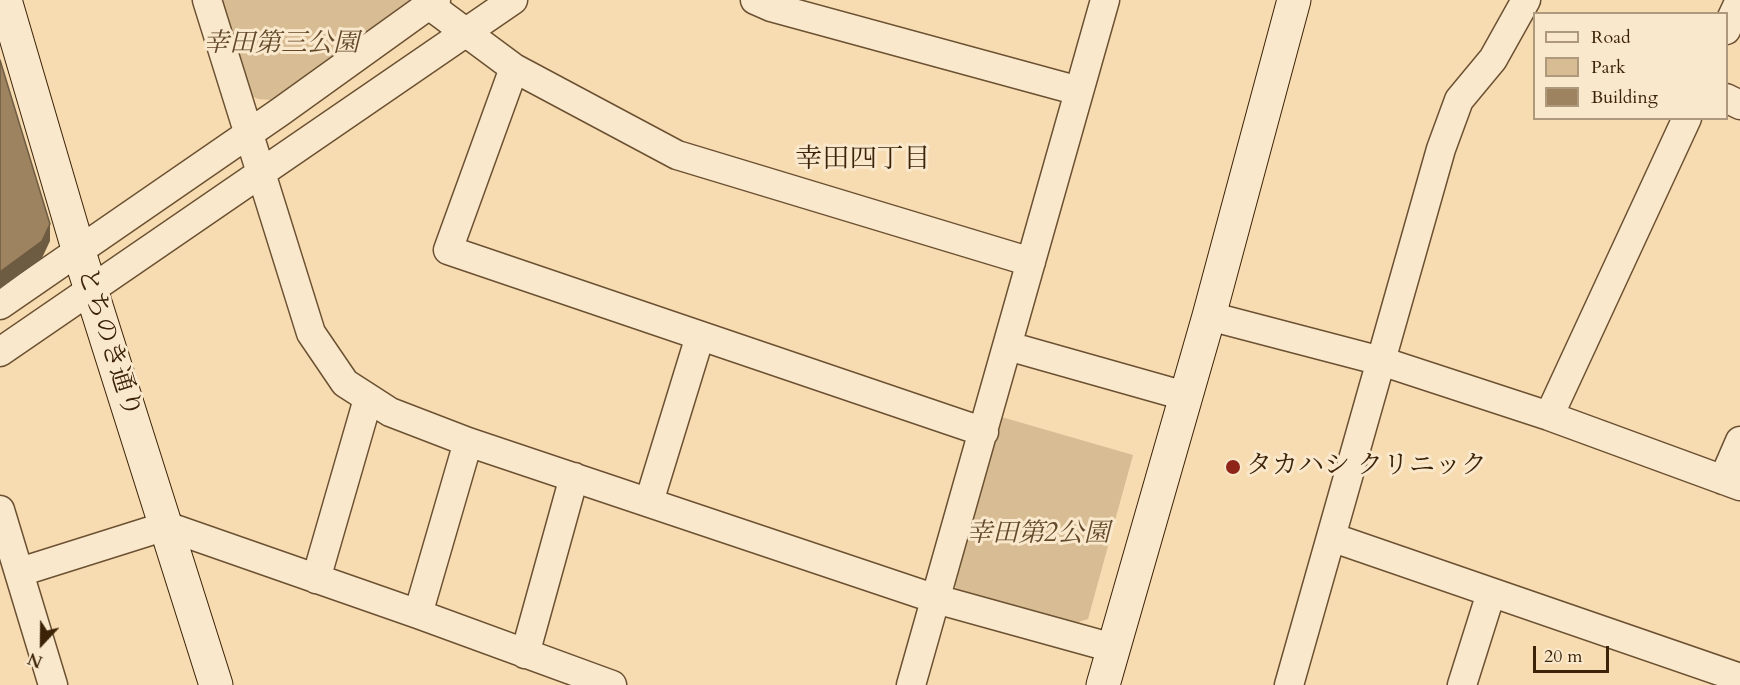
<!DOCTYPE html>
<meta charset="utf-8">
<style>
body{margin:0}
#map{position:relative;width:1740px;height:685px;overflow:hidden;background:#f7dbb1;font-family:Cardo,serif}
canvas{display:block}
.legend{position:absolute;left:1533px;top:12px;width:195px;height:108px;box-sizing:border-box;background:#fae8cc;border:2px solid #ae997d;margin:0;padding:8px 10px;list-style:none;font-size:18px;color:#3c2307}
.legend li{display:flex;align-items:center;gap:12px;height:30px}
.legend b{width:30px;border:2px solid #ae997d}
.north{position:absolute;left:12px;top:613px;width:60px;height:60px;-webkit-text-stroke:4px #fae8cc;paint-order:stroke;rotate:202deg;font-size:16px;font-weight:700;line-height:24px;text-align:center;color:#3c2307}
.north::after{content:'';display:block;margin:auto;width:21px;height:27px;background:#3c2307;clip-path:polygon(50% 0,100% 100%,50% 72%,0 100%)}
.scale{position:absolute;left:1533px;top:646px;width:76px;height:27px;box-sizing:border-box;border:3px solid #3c2307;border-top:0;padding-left:8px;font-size:18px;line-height:21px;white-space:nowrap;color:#3c2307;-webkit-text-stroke:4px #fae8cc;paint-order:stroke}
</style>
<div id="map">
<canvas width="1740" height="685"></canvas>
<ul class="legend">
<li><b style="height:8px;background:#fae8cc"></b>Road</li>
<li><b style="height:16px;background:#d7bc94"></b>Park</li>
<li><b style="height:16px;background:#9d835f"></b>Building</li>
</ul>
<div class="north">N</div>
<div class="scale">20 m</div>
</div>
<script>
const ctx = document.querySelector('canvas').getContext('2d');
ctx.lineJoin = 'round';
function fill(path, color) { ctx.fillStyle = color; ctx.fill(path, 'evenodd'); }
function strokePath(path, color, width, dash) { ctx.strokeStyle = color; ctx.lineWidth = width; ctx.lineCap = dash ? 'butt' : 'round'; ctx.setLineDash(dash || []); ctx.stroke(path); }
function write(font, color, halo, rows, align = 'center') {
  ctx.font = font + ' Cardo,"Noto Serif JP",serif'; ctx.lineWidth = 6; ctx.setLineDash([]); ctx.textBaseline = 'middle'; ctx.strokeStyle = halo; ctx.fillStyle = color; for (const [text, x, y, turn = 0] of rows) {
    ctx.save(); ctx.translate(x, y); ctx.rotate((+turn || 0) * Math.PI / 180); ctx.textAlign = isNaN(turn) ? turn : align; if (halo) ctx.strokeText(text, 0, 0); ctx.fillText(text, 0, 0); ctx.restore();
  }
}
const green = new Path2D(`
 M 219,0 L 424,0 L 272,100 L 258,99 L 247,94 Z
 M 998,416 L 1133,455 L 1088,619 L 1069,625 L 959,593 L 953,583 Z`);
const street = new Path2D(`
 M 207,0 L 311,333 L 345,383 L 390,412 L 468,442 L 936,599 L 1113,648
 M 755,0 L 771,7 L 1079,91
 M 429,5 L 514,68 L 677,155 L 1031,262
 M 1726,30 L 1740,0
 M 514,68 L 448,250 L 984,432
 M 1726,98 L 1740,105
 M 0,305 L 280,112 L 436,0
 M 1209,316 L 1381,361 L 1549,416 L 1740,486
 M 1008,346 L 1185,396
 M 0,352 L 513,0
 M 1549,416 L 1687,118
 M 1723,480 L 1740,441
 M 649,502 L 700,336
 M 0,510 L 53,685
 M 1331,537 L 1740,678
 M 20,572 L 166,526 L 418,614 L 612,685
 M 316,579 L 368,399
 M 418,614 L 468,442
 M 525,654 L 574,477
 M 911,685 L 1105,0
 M 1289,685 L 1441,149 L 1459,100 L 1493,59 L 1526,0
 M 1462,685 L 1491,593`);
const secondary = new Path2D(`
 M 5,0 L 79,252 L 216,685
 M 1103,685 L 1209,316 L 1294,0`);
const shadedWall = new Path2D(`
 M 50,224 L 50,241 L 42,258 L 0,289 L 0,272 Z`);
const building = new Path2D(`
 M 0,60 L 50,224 L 42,241 L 0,272 Z`);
const markers = [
 [1233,467,8,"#8f2418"]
];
const parkNames = [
 ["幸田第三公園",281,45],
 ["幸田第2公園",1038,535]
];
const streetNames = [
 ["とちのき通り",108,343,72]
];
const poiNames = [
 ["タカハシ クリニック",1246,467]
];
const neighbourhoodNames = [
 ["幸田四丁目",863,161]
];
fill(green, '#d7bc94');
strokePath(street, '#6b5132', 31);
strokePath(secondary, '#3c2307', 35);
strokePath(street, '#fae8cc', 28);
strokePath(secondary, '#fae8cc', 33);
fill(shadedWall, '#6e5c42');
fill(building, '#9d835f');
strokePath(building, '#6e5c42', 1.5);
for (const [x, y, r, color] of markers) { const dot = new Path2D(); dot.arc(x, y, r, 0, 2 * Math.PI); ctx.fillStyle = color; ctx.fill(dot); strokePath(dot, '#fae8cc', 2); }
write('italic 26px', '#63492a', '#fae8cc', parkNames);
write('26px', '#3c2307', '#fae8cc', streetNames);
write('26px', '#3c2307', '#fae8cc', poiNames, 'left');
write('27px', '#3c2307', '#fae8cc', neighbourhoodNames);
</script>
